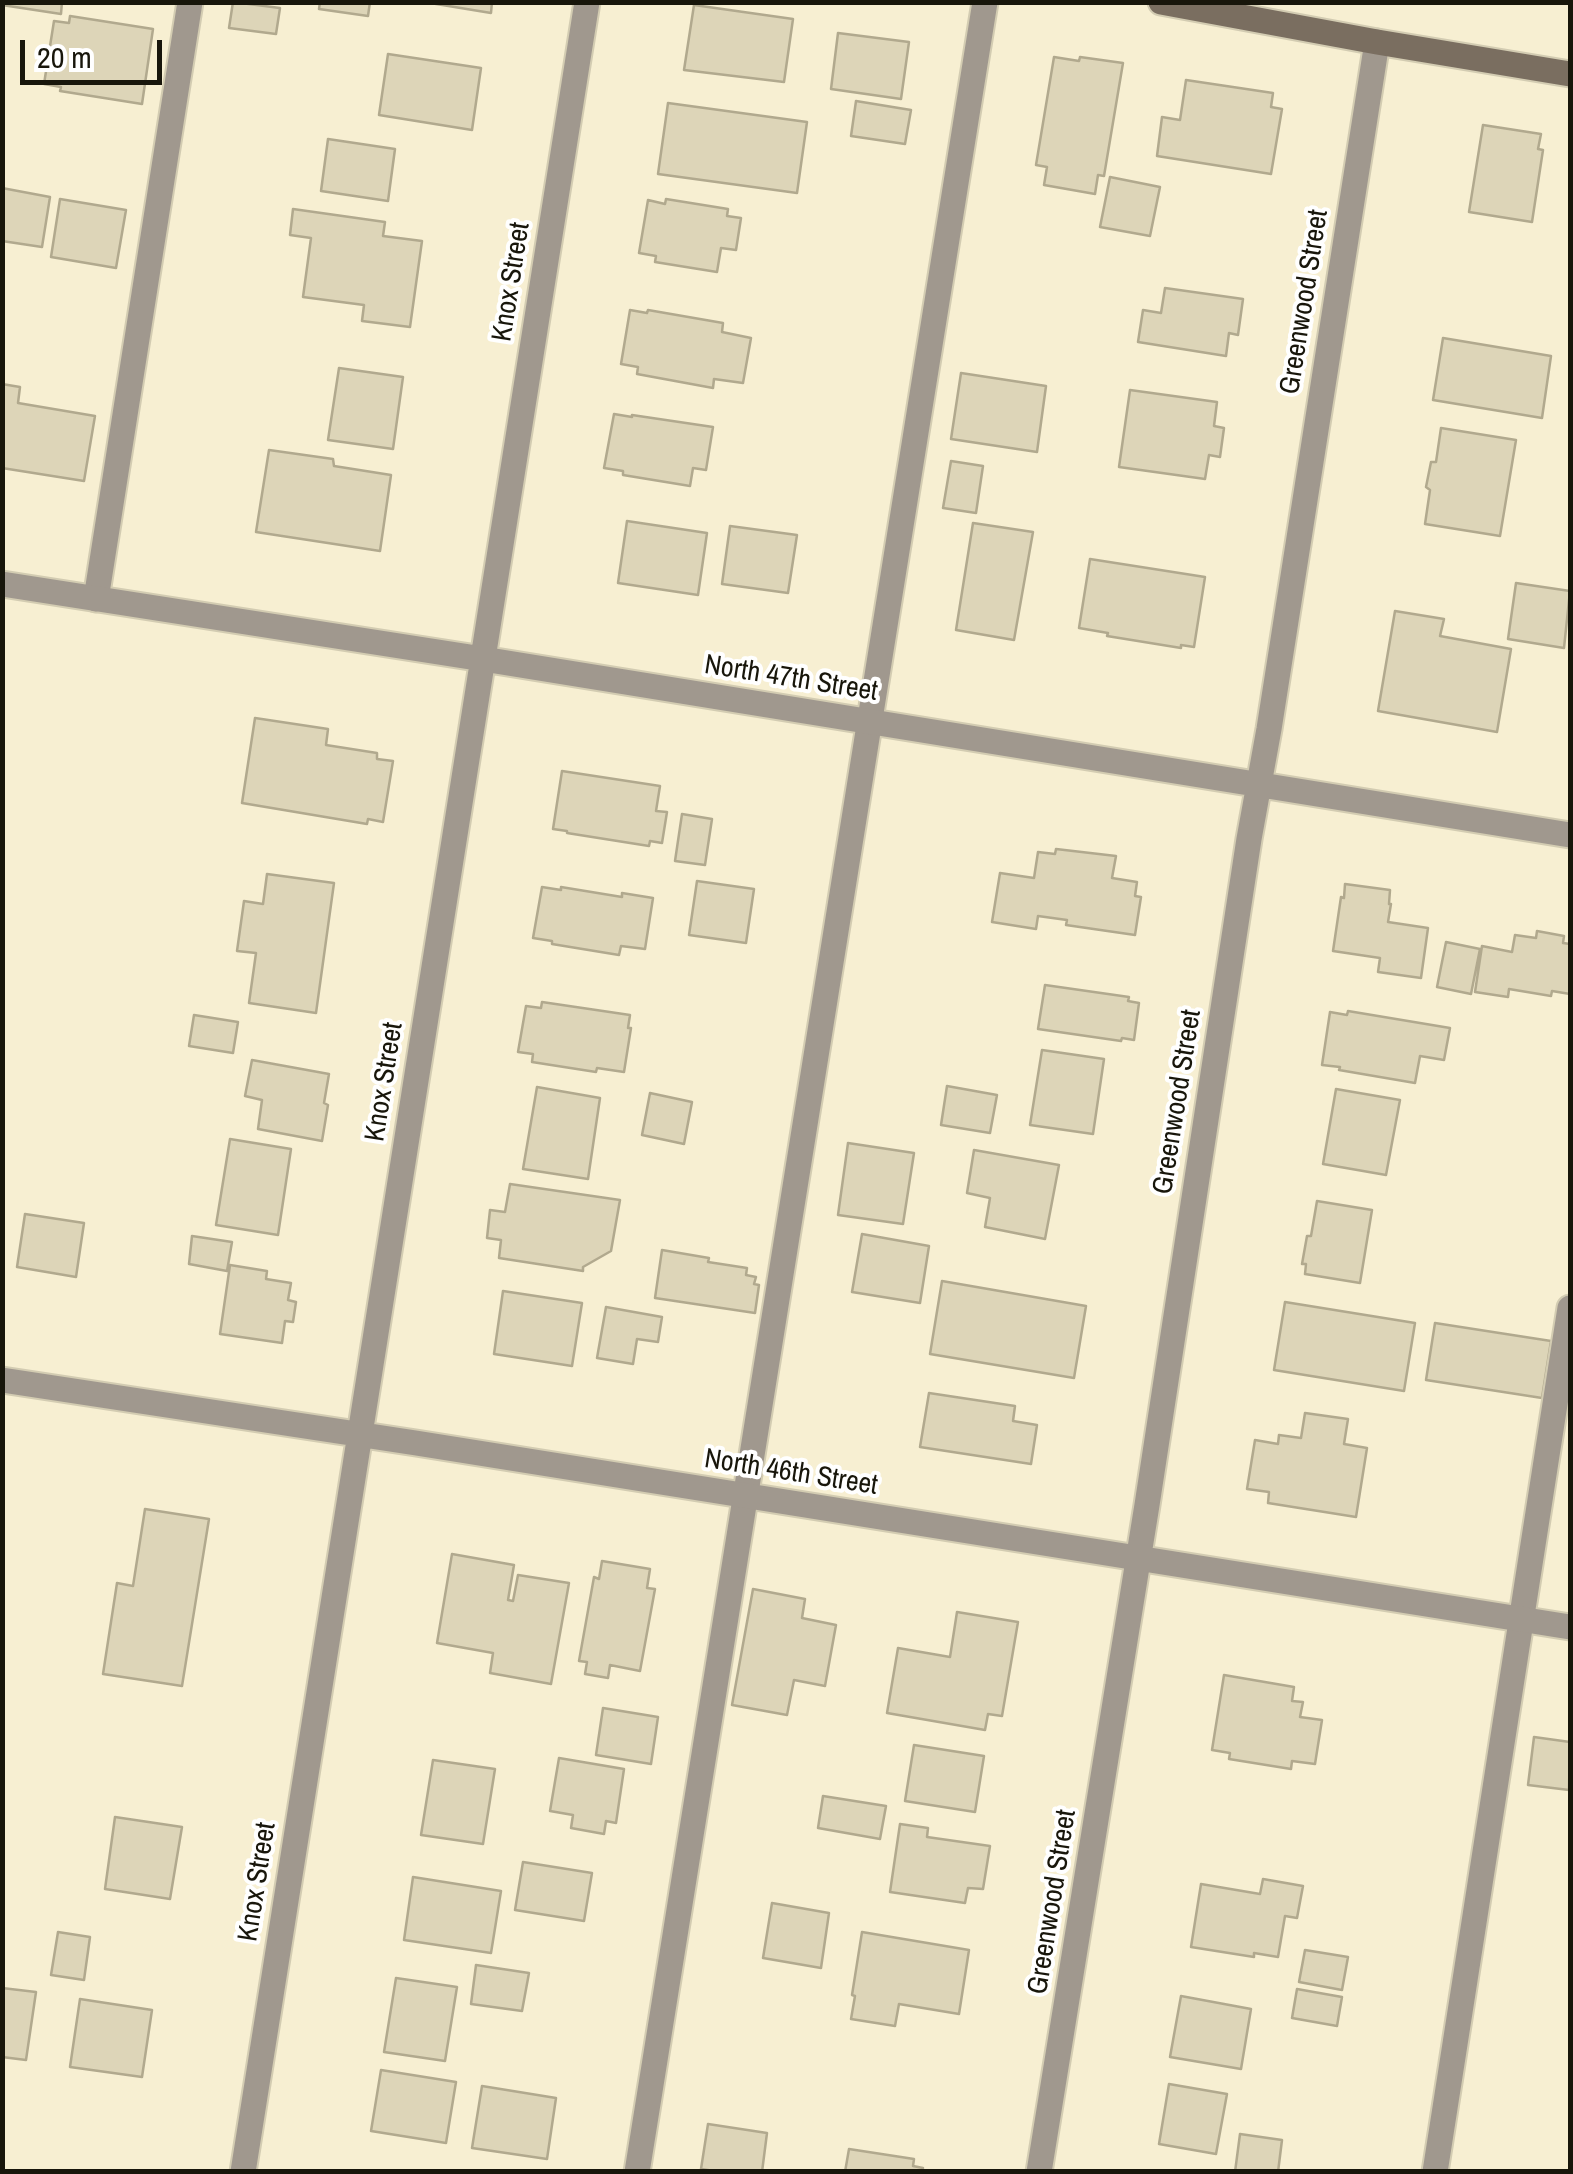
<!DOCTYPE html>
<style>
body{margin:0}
#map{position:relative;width:1573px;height:2174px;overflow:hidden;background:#f7efd2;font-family:"Archivo Narrow",sans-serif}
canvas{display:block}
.frame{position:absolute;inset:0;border:5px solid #18160b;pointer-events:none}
.scale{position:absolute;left:20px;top:40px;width:142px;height:45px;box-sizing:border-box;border:5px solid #18160b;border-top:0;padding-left:12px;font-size:30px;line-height:35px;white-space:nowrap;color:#18160b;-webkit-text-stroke:8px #fff;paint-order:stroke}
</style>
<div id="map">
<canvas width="1573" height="2174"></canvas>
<div class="frame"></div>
<div class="scale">20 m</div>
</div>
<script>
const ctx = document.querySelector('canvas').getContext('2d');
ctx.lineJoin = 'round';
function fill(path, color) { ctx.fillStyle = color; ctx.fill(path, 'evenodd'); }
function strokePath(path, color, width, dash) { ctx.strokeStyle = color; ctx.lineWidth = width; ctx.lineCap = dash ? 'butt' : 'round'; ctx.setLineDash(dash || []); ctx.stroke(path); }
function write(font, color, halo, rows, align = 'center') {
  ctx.font = font + ' "Archivo Narrow",sans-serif'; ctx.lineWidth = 8; ctx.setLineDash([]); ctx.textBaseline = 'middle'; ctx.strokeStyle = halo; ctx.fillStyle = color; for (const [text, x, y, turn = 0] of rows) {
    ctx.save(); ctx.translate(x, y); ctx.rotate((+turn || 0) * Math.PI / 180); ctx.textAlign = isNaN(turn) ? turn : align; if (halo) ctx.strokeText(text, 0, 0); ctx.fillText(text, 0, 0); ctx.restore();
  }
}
const building = new Path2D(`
 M 2,2 L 62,2 L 61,14 L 2,5 Z
 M 233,2 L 280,8 L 276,34 L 229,28 Z
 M 320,2 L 370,2 L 368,16 L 319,9 Z
 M 424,2 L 492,2 L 491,13 Z
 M 694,5 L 793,19 L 784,82 L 684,70 Z
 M 70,16 L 153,29 L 142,104 L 60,91 L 61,87 L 44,84 L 54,21 L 69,23 Z
 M 838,33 L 909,42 L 901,99 L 831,89 Z
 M 388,54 L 481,68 L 472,130 L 379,115 Z
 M 1054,57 L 1079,61 L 1080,57 L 1123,63 L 1104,176 L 1098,175 L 1095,194 L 1044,185 L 1047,167 L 1036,165 Z
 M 1186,80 L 1273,93 L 1271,107 L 1282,109 L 1271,174 L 1157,156 L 1162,117 L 1180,120 Z
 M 856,101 L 911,110 L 905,144 L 851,136 Z
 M 668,103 L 807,122 L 797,193 L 658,174 Z
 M 1483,125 L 1541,134 L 1538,149 L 1543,150 L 1532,222 L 1469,212 Z
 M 328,139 L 395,149 L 388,201 L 321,191 Z
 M 1110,177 L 1160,187 L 1150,236 L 1100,227 Z
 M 2,188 L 50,197 L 42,247 L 2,241 Z
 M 60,199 L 126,210 L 116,268 L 51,257 Z
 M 666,199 L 728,209 L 727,216 L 741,218 L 736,250 L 721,248 L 717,272 L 655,262 L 656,256 L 639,253 L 648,200 L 665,204 Z
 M 293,209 L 385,222 L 383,236 L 422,241 L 410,327 L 362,321 L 364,305 L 303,297 L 311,238 L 290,235 Z
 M 1165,288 L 1243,299 L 1238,335 L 1229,333 L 1226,356 L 1138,342 L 1143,310 L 1161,313 Z
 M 630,310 L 647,313 L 648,310 L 723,323 L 722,332 L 751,338 L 743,383 L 714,379 L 713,388 L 637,374 L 638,367 L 621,364 Z
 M 1443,338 L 1551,356 L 1542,418 L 1433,400 Z
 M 339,368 L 403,377 L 393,449 L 328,440 Z
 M 961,373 L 1046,386 L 1037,452 L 951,439 Z
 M 2,384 L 20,387 L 18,403 L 95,416 L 84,481 L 2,468 Z
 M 1130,390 L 1217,402 L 1214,426 L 1224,428 L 1220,457 L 1209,455 L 1205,479 L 1119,467 Z
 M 614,414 L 632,417 L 632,415 L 713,427 L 706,470 L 693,468 L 690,486 L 623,475 L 623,471 L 604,468 Z
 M 1441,428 L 1516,440 L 1500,536 L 1425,524 L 1430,490 L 1426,487 L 1431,462 L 1436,462 Z
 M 269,450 L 333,459 L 334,466 L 391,475 L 380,551 L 256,532 Z
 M 951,461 L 983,466 L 976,513 L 943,508 Z
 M 627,521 L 707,533 L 698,595 L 618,583 Z
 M 973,523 L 1033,532 L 1014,640 L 956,630 Z
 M 730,526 L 797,535 L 788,593 L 722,584 Z
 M 1090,559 L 1205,577 L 1194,647 L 1181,645 L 1181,648 L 1107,636 L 1108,633 L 1079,628 Z
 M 1516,583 L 1570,591 L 1564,648 L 1508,639 Z
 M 1395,611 L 1444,619 L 1440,636 L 1511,649 L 1497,732 L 1378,711 Z
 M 255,718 L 328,729 L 326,745 L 377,753 L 377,759 L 393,761 L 383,822 L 368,819 L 367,824 L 242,803 Z
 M 562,771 L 660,786 L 656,811 L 667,812 L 662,843 L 650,841 L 649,846 L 567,833 L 567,831 L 553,829 Z
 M 682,814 L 712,819 L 705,865 L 675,861 Z
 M 1056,849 L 1116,856 L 1112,878 L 1137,882 L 1135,896 L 1141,897 L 1135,935 L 1066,925 L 1067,920 L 1038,916 L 1036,929 L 992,922 L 1000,873 L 1034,878 L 1038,852 L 1055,854 Z
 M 267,874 L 334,883 L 316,1013 L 249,1003 L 256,953 L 237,951 L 244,901 L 263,904 Z
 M 697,881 L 754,889 L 746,943 L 689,935 Z
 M 1345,884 L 1390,890 L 1389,904 L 1391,904 L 1388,922 L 1428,928 L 1421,978 L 1378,972 L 1380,958 L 1333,951 L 1341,897 L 1344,898 Z
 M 542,887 L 561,890 L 561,887 L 622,897 L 622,893 L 653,898 L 645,949 L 621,946 L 619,955 L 552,944 L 552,941 L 533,938 Z
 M 1537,931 L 1564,936 L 1563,943 L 1570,944 L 1570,994 L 1552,991 L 1551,996 L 1509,989 L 1508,997 L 1475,992 L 1482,946 L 1512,952 L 1515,935 L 1536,938 Z
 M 1446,942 L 1480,949 L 1471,994 L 1437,987 Z
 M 1045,985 L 1129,997 L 1128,1001 L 1139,1003 L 1134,1040 L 1122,1038 L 1121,1041 L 1038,1029 Z
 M 542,1002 L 630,1015 L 628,1028 L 631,1028 L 624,1072 L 597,1068 L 596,1072 L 532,1062 L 533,1054 L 518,1052 L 526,1006 L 541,1008 Z
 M 1348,1011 L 1450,1028 L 1444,1060 L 1420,1056 L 1415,1083 L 1339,1070 L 1340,1067 L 1322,1065 L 1330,1012 L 1347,1015 Z
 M 194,1015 L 238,1022 L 233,1053 L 189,1046 Z
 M 1042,1050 L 1104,1059 L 1093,1134 L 1030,1125 Z
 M 252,1060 L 329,1074 L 324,1103 L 328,1105 L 322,1141 L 258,1129 L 262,1100 L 245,1096 Z
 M 947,1086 L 997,1095 L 990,1133 L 941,1125 Z
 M 537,1087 L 600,1098 L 588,1179 L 523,1169 Z
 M 1336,1089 L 1400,1100 L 1386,1175 L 1323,1164 Z
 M 650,1093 L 692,1102 L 684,1144 L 642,1135 Z
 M 230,1139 L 291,1149 L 278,1235 L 216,1225 Z
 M 848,1143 L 914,1153 L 903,1224 L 838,1215 Z
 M 974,1150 L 1059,1165 L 1045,1239 L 985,1227 L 990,1198 L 967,1193 Z
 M 510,1184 L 620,1200 L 611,1251 L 583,1267 L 583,1271 L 499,1258 L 501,1240 L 487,1238 L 490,1210 L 505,1212 Z
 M 1317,1201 L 1372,1210 L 1360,1283 L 1305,1274 L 1306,1264 L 1302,1264 L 1307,1236 L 1311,1236 Z
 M 25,1214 L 84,1223 L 76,1277 L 17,1267 Z
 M 862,1234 L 929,1246 L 920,1303 L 852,1292 Z
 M 192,1236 L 232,1242 L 227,1271 L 189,1264 Z
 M 662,1250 L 709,1258 L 708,1262 L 747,1268 L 746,1275 L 756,1277 L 754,1284 L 759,1285 L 755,1313 L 655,1298 Z
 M 230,1265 L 267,1271 L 266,1279 L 291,1283 L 288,1300 L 296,1302 L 293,1322 L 285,1321 L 282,1343 L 220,1334 Z
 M 942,1281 L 1086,1306 L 1074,1378 L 930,1354 Z
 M 503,1291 L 582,1303 L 572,1366 L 494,1354 Z
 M 1285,1302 L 1415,1323 L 1404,1391 L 1274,1370 Z
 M 606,1307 L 662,1317 L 658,1342 L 637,1339 L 633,1364 L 597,1358 Z
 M 1435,1323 L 1551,1341 L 1542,1398 L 1426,1380 Z
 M 929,1393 L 1015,1406 L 1013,1421 L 1037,1425 L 1031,1464 L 920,1447 Z
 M 1305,1413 L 1348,1419 L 1344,1444 L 1367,1448 L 1356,1517 L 1268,1503 L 1269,1492 L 1247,1489 L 1255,1440 L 1278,1444 L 1279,1435 L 1301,1438 Z
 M 145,1509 L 209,1519 L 182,1686 L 103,1674 L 117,1583 L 133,1586 Z
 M 452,1554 L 514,1565 L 508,1600 L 513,1601 L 518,1575 L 569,1583 L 551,1684 L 490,1673 L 493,1653 L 437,1643 Z
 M 602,1561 L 650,1569 L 647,1588 L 655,1589 L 640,1671 L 610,1665 L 608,1678 L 585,1674 L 587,1662 L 579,1661 L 594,1577 L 599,1579 Z
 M 753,1589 L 805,1599 L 802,1618 L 836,1625 L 825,1686 L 794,1680 L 787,1715 L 732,1705 Z
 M 957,1612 L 1018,1622 L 1002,1716 L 988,1714 L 985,1730 L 887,1713 L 898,1648 L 950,1657 Z
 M 1224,1675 L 1294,1687 L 1292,1701 L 1303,1702 L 1300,1717 L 1322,1720 L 1315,1764 L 1292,1761 L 1291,1769 L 1229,1759 L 1230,1753 L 1212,1750 Z
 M 603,1708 L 658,1717 L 651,1764 L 596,1755 Z
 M 1534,1737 L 1570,1742 L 1569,1790 L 1528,1785 Z
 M 914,1745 L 984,1756 L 975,1812 L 905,1801 Z
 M 559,1758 L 624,1769 L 616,1823 L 606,1821 L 604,1834 L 571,1828 L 573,1815 L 550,1811 Z
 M 433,1760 L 495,1769 L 483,1844 L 421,1835 Z
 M 823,1796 L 886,1806 L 880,1839 L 818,1828 Z
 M 115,1817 L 182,1827 L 170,1899 L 105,1889 Z
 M 900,1824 L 928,1828 L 927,1837 L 990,1846 L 983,1889 L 968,1888 L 965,1903 L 890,1892 Z
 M 523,1862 L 592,1873 L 584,1921 L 515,1910 Z
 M 413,1877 L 501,1891 L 491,1953 L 404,1940 Z
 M 1263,1879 L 1303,1886 L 1297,1918 L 1285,1916 L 1278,1957 L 1254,1953 L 1254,1957 L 1191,1947 L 1201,1884 L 1260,1894 Z
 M 772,1903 L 829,1913 L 821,1968 L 763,1958 Z
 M 58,1932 L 90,1937 L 84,1980 L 51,1975 Z
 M 862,1932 L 969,1950 L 959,2014 L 899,2004 L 895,2026 L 851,2019 L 855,1996 L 852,1995 Z
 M 1305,1950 L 1348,1957 L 1342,1990 L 1299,1982 Z
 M 476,1965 L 529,1973 L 522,2011 L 471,2004 Z
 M 396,1978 L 457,1987 L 445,2061 L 384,2052 Z
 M 2,1988 L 36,1992 L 26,2060 L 2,2057 Z
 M 1297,1989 L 1342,1997 L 1337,2026 L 1292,2018 Z
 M 1181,1996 L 1251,2009 L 1241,2069 L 1170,2057 Z
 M 80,1999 L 152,2010 L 142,2077 L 70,2067 Z
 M 381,2070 L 456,2082 L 446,2143 L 371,2131 Z
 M 1169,2084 L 1227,2094 L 1216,2154 L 1159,2144 Z
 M 482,2086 L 556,2098 L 547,2159 L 472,2148 Z
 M 708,2124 L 767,2133 L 762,2172 L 721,2172 L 701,2169 Z
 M 1240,2134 L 1282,2140 L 1278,2172 L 1235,2172 Z
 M 849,2149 L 914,2159 L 913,2166 L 923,2168 L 922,2172 L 845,2172 Z`);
const service = new Path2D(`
 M 96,599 L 190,2
 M 637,2172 L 985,2
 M 1435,2172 L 1570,1308`);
const minor = new Path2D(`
 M 2,584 L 483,659 L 1570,835
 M 2,1380 L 416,1443 L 1570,1627
 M 243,2172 L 587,2
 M 1039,2172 L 1147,1505 L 1249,839 L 1269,729 L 1377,42`);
const secondary = new Path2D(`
 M 1161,2 L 1377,42 L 1570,74`);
const streetNames = [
 ["Knox Street",512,282,-81],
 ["Greenwood Street",1305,302,-81],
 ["North 47th Street",791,679,9],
 ["Knox Street",385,1082,-81],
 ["Greenwood Street",1178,1102,-81],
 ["North 46th Street",791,1473,9],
 ["Knox Street",258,1882,-81],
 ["Greenwood Street",1053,1902,-81]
];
fill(building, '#ddd5b8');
strokePath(building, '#b1a98e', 2.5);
strokePath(service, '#d3ccb2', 29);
strokePath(minor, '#d3ccb2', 29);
strokePath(secondary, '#d3ccb2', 29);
strokePath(service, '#a0988e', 25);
strokePath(minor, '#a0988e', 25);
strokePath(secondary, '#7a6e60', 25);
write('28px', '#18160b', '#fff', streetNames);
</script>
